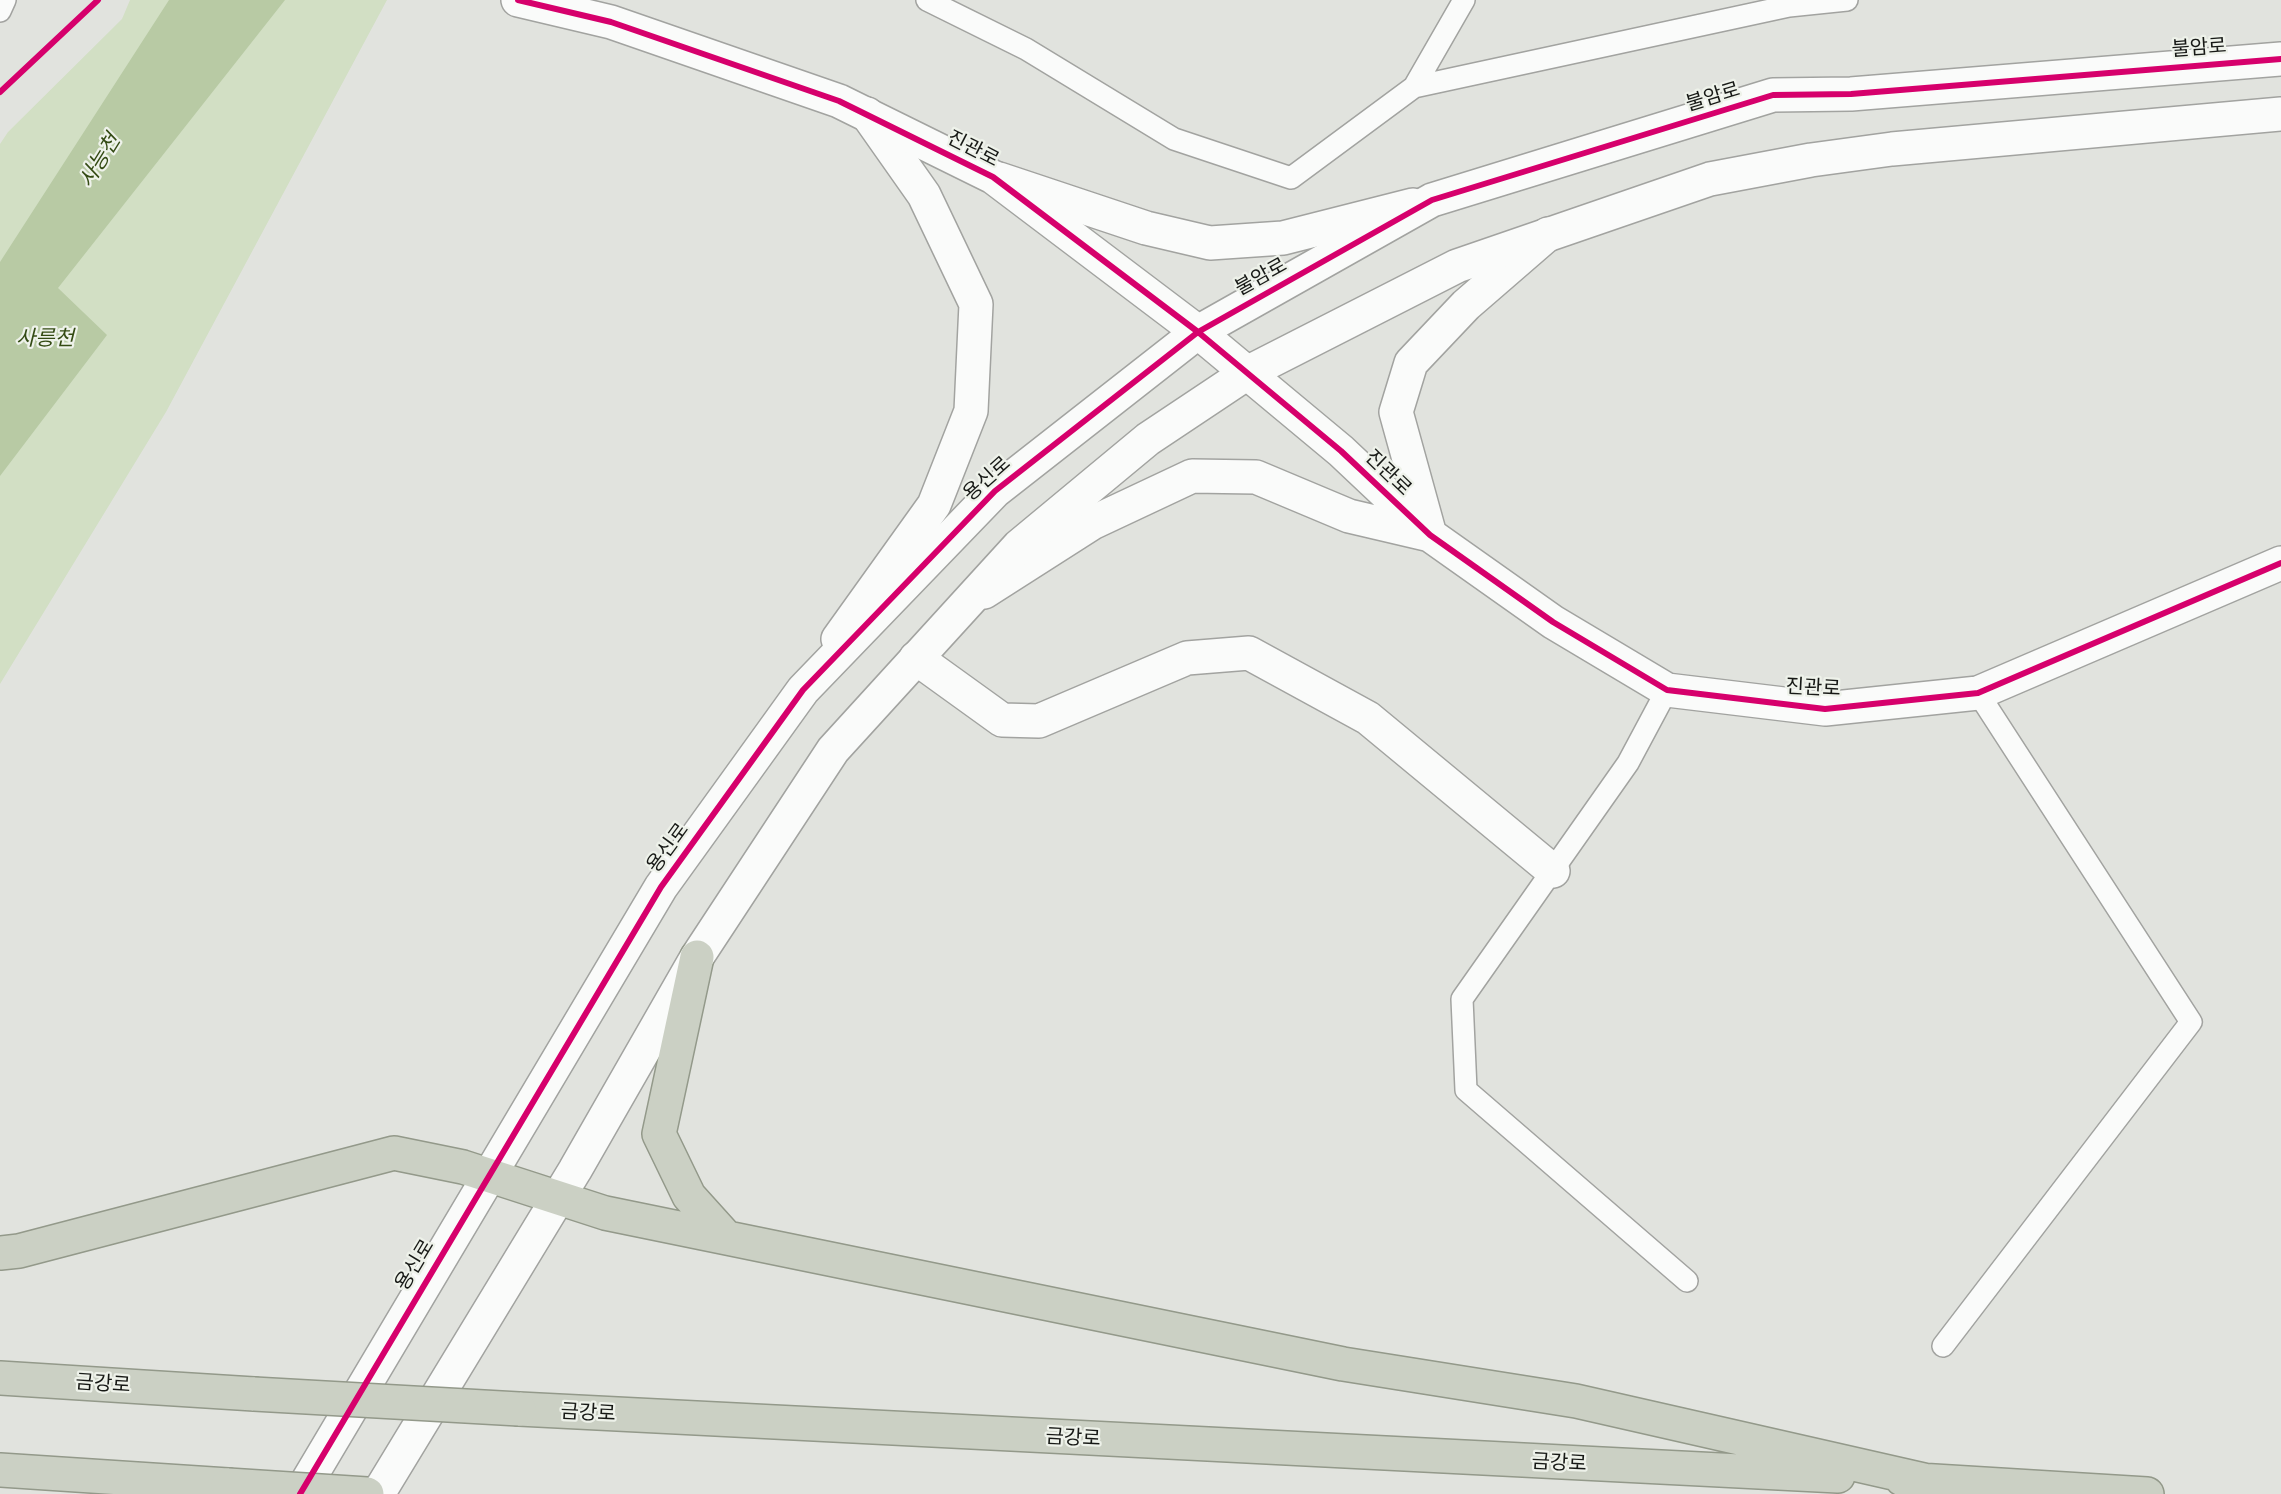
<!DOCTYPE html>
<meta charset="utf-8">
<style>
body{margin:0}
canvas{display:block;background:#e1e3de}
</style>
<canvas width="2281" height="1494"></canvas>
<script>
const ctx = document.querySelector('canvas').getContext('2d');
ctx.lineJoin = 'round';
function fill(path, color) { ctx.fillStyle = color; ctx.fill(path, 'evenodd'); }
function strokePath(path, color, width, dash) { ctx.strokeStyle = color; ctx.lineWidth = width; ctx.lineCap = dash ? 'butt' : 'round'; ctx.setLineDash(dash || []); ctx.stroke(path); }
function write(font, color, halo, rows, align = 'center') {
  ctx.font = font + ' Cabin,"Noto Sans KR",sans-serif'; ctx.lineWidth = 4.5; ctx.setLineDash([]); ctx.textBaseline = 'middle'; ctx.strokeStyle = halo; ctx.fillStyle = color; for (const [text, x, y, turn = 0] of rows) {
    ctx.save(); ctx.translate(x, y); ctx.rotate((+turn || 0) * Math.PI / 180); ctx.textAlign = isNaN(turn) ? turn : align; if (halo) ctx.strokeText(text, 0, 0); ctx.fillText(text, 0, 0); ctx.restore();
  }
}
const green = new Path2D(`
 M 130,0 L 387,0 L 166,412 L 0,684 L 0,144 L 8,132 L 122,19 Z`);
const water = new Path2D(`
 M 169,0 L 285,0 L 58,288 L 107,335 L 0,476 L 0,262 Z`);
const lane = new Path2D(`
 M 927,0 L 1026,49 L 1174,139 L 1291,178 L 1414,87 L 1789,6 L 1847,0
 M 0,11 L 5,0
 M 1414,87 L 1464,0
 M 1667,690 L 1628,763 L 1462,999 L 1466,1090 L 1687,1281
 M 1943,1346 L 2191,1022 L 1978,693`);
const street = new Path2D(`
 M 999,179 L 1146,228 L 1210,243 L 1283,238 L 1413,205
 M 1198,332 L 1341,451 L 1430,535 L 1553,622 L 1667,690 L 1825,709 L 1978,693 L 2281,563
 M 984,592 L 1092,523 L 1192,476 L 1256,477 L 1349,516 L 1430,535 L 1396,412 L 1411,363 L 1466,305 L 1548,234
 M 838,639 L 934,505 L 971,411 L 976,304 L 924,195 L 867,114
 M 916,658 L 1002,720 L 1039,721 L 1187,658 L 1249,653 L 1368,718 L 1553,871`);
const secondary = new Path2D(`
 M 518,0 L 611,22 L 839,101 L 993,177 L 1198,332
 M 300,1494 L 661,887 L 803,690 L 995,491 L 1198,332 L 1432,200 L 1773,95 L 1851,94 L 2281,59
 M 378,1494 L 575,1170 L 697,957 L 833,750 L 1019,546 L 1148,439 L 1247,373 L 1457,266 L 1710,179 L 1811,160 L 1892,149 L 2281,114`);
const highway = new Path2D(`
 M 697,957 L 659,1134 L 689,1196 L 726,1237
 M 0,1253 L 19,1251 L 394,1153 L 463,1167 L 605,1213 L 1343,1364 L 1576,1401 L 1924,1480
 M 0,1378 L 254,1394
 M 519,1409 L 1838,1476
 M 0,1470 L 228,1485
 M 1902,1479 L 2147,1494`);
const highwayBridge = new Path2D(`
 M 254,1394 L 519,1409
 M 228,1485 L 367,1494`);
const cycleway = new Path2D(`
 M 518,0 L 611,22 L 839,101 L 993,177 L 1198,332 L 1341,451 L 1430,535 L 1553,622 L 1667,690 L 1825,709 L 1978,693 L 2281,563
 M 0,92 L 98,0
 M 300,1494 L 661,887 L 803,690 L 995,491 L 1198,332 L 1432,200 L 1773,95 L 1851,94 L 2281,59`);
const streetNames = [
 ["불암로",2199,48,-4],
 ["불암로",1713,97,-17],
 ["진관로",973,149,27],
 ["불암로",1261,277,-29],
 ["진관로",1388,473,44],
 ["용신로",987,479,-42],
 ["진관로",1813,688,3],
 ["용신로",668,848,-54],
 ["용신로",415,1265,-59],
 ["금강로",103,1384,4],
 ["금강로",588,1413,3],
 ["금강로",1073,1438,3],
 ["금강로",1559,1463,3]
];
const waterNames = [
 ["사능천",100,161,-58],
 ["사릉천",45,339]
];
fill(green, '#d2dfc4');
fill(water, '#b8caa4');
strokePath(lane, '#a2a3a0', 24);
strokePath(street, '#a2a3a0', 36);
strokePath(secondary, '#a2a3a0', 36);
strokePath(highway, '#93998a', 36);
strokePath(lane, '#fafbfa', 21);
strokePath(street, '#fafbfa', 33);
strokePath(secondary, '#fafbfa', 33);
strokePath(highway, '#cbd0c4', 33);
strokePath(highwayBridge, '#93998a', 36, []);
strokePath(highwayBridge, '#cbd0c4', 33);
strokePath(cycleway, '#d6006c', 6);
write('20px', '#171916', '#eef2ea', streetNames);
write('italic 21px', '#344b14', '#eef2ea', waterNames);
</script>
